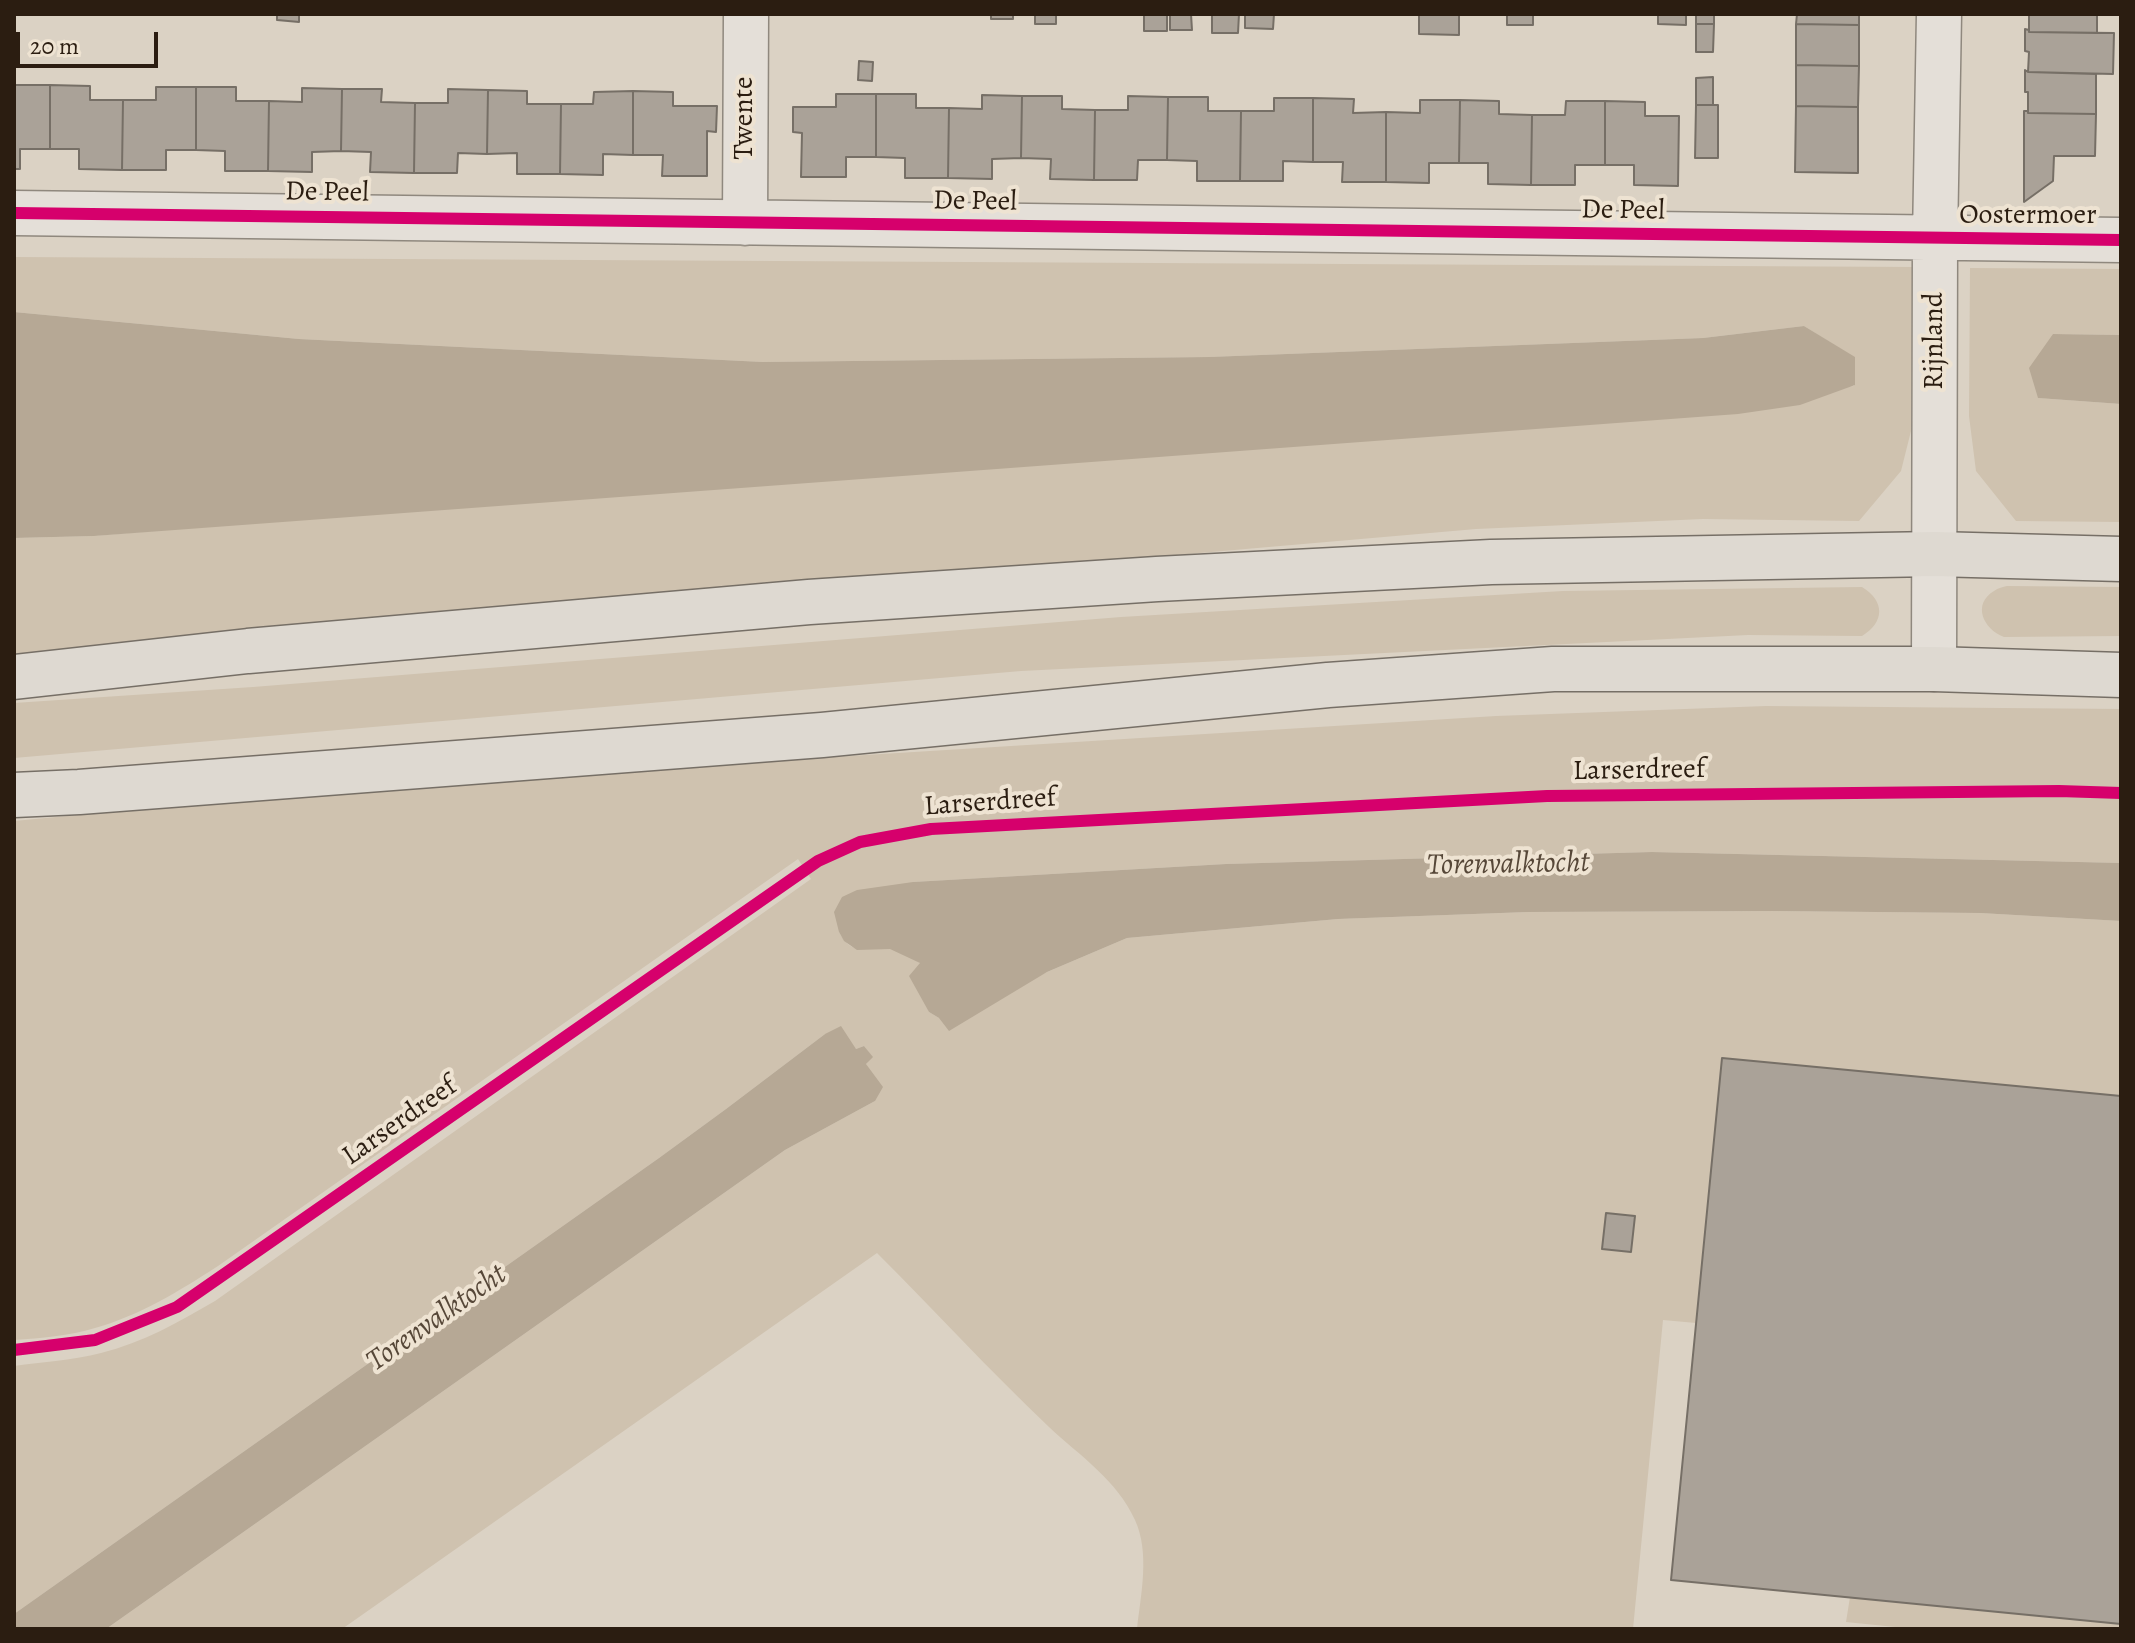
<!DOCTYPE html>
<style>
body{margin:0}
#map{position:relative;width:2135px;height:1643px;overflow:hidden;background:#dbd2c4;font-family:Alegreya,serif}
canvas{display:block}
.frame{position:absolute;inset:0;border:16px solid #2b1d11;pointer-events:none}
.scale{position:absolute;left:16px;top:32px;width:142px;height:36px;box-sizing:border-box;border:4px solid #2b1d11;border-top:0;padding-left:10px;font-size:24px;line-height:28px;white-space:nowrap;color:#2b1d11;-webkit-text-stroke:6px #eee3d2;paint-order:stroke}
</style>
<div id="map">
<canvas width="2135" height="1643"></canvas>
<div class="frame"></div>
<div class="scale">20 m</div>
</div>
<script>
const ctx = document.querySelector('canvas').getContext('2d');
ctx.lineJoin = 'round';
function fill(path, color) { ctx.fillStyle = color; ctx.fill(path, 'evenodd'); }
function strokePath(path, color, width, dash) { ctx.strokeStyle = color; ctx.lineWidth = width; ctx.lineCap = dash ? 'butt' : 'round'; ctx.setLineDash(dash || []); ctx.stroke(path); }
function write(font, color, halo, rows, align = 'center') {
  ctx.font = font + ' Alegreya,serif'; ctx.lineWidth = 8; ctx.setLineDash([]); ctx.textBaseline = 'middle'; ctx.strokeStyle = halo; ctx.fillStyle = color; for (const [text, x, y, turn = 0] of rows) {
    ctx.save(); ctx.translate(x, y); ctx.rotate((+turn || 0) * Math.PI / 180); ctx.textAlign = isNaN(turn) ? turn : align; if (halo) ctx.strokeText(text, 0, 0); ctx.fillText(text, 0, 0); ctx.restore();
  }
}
const green = new Path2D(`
 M 14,257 L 1916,267 L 1915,415 L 1901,471 L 1859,521 L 1703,519 L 1476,529 L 14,656 L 14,538 L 94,536 L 1854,386 L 1855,358 L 1804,326 L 1703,338 L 1209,357 L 763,362 L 299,339 L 14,312 Z
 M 1970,268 L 2121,269 L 2121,335 L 2053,334 L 2038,398 L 2121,404 L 2121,522 L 2016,521 L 1976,471 L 1969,416 Z
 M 2007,586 L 2121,587 L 2121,636 L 2004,637 C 1983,629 1972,604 1994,591 C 1998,588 2003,587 2007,586 Z
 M 1862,587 C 1885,601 1885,622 1862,636 L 1748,635 L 1021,671 L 14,758 L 14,703 L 253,687 L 1121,617 L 1563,591 Z
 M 1766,706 L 2121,709 L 2121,863 L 1652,852 L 1226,864 L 913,882 L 839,932 C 854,960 868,943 891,949 C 901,951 912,959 921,963 L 929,1012 L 939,1018 L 1127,938 L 1338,919 L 1528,912 L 1772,911 L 1980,913 L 2121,921 L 2121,1096 L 1722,1058 L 1696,1323 L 1663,1320 L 1633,1629 L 1137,1629 C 1141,1594 1150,1553 1135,1520 C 1117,1480 1080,1456 1049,1427 C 990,1371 935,1311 877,1253 L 342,1629 L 106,1629 L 785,1150 L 875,1101 L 866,1064 L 872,1057 L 864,1046 L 856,1049 L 825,1034 L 726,1109 L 659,1158 L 14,1614 L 14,1366 C 43,1362 73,1360 101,1353 C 142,1343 179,1322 215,1301 L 811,879 L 798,859 L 218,1266 C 179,1291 141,1315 95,1328 C 69,1336 41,1338 14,1340 L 14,821 L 193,804 L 801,759 L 1496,716 Z
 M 1850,1597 L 2121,1624 L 2121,1629 L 1915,1629 L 1846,1622 Z`);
const water = new Path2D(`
 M 14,312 L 299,339 L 763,362 L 1209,357 L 1703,338 L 1804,326 L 1855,357 L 1855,385 L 1800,405 L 1738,414 L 94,536 L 14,538 Z
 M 2053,334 L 2121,335 L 2121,404 L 2038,398 L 2029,368 Z
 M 1652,852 L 2121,863 L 2121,921 L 1980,913 L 1772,911 L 1528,912 L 1338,919 L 1127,938 L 1047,972 L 949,1031 L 939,1018 L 929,1012 L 909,976 L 920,963 L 890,949 L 857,950 L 844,941 L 839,932 L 834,912 L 842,897 L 857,890 L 913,882 L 1226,864 Z
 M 841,1026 L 856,1049 L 864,1046 L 873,1057 L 866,1064 L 883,1087 L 875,1101 L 785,1150 L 106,1629 L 14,1629 L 14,1614 L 659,1158 L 726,1109 L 825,1034 Z`);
const building = new Path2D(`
 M 277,14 L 299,14 L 299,22 L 277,20 Z
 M 991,14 L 1013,14 L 1013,19 L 991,19 Z
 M 1035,14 L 1056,14 L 1056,24 L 1035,24 Z
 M 1144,14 L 1167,14 L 1167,31 L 1144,31 Z
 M 1170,14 L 1191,14 L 1192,30 L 1170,30 Z
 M 1212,14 L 1239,14 L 1238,33 L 1212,33 Z
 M 1245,14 L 1274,14 L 1273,29 L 1245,28 Z
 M 1419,14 L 1459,14 L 1459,35 L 1419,34 Z
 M 1507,14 L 1533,14 L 1533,25 L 1507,25 Z
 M 1658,14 L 1686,14 L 1686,25 L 1658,24 Z
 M 1696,14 L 1714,14 L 1714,24 L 1696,24 Z
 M 1797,14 L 1859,14 L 1859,25 L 1796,24 Z
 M 2029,14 L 2097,14 L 2097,33 L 2029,32 Z
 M 1696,24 L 1714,24 L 1713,52 L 1696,52 Z
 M 1796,24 L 1859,25 L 1859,66 L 1796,65 Z
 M 2025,29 L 2029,30 L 2029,32 L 2114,33 L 2113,74 L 2028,72 L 2029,52 L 2025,51 Z
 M 859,61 L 873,62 L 872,81 L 858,80 Z
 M 1796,65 L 1859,66 L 1858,107 L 1796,106 Z
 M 2025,70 L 2028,72 L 2096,74 L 2096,114 L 2028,113 L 2028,92 L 2025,92 Z
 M 1713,77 L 1713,105 L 1696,105 L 1696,78 Z
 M 14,85 L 50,85 L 50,149 L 20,149 L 20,169 L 14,169 Z
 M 50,85 L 90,86 L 90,100 L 123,100 L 122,170 L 79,169 L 79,149 L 50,149 Z
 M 156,87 L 196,87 L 196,150 L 166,150 L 166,170 L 122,170 L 123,100 L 156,100 Z
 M 196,87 L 236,87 L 236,101 L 269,101 L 268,171 L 225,171 L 225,151 L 196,150 Z
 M 302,88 L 342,89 L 341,151 L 312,152 L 312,172 L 268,171 L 269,101 L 302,102 Z
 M 342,89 L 382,89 L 381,102 L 415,103 L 414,173 L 370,172 L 371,152 L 341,151 Z
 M 448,89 L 488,90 L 487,154 L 458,153 L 457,173 L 414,173 L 415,103 L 448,103 Z
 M 488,90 L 527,91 L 527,104 L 561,104 L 560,174 L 517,174 L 517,153 L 487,154 Z
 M 633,91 L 673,92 L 673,106 L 717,106 L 716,132 L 707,131 L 707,176 L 662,176 L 663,155 L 633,155 Z
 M 633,91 L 633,155 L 603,154 L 603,175 L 560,174 L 561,104 L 593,104 L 594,92 Z
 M 836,94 L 876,94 L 876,157 L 846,157 L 846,177 L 801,177 L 802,133 L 793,132 L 793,107 L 836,107 Z
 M 876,94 L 916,94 L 916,108 L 949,108 L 948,178 L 905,178 L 905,158 L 876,157 Z
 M 982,95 L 1022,96 L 1021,158 L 992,159 L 992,179 L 948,178 L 949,108 L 982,109 Z
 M 1022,96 L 1062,96 L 1062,109 L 1095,110 L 1094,180 L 1050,179 L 1051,159 L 1021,158 Z
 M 1128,96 L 1168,97 L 1167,160 L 1138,160 L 1137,180 L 1094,180 L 1095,110 L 1128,110 Z
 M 1168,97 L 1208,97 L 1208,111 L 1241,111 L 1240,181 L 1197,181 L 1197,161 L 1167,160 Z
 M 1274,98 L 1313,98 L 1313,162 L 1283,161 L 1283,181 L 1240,181 L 1241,111 L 1274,111 Z
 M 1313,98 L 1354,99 L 1353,113 L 1386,112 L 1386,182 L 1342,182 L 1343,162 L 1313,162 Z
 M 1420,100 L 1460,100 L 1459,163 L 1429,163 L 1429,183 L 1386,182 L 1386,112 L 1420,113 Z
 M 1460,100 L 1499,101 L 1499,114 L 1532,115 L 1531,185 L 1488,184 L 1488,163 L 1459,163 Z
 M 1566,101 L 1605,101 L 1605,165 L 1575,165 L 1575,185 L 1531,185 L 1532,115 L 1565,115 Z
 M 1605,101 L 1645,102 L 1645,116 L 1679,116 L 1678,186 L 1634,185 L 1634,165 L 1605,165 Z
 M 1696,105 L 1718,105 L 1718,158 L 1695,158 Z
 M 1796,106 L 1858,107 L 1858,173 L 1795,172 Z
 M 2024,111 L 2028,111 L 2028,113 L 2096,114 L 2095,156 L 2054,156 L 2053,181 L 2024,202 Z
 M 1722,1058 L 2121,1096 L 2121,1624 L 1671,1580 Z
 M 1606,1213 L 1635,1216 L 1631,1252 L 1602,1249 Z`);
const minor = new Path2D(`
 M 14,213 L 2121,240
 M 745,223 L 746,14
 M 1934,669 L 1935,239 L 1939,14`);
const major = new Path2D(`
 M 14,677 L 248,651 L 809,602 L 1157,579 L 1491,562 L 1935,554 L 2121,559
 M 14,795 L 79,792 L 822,735 L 1328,685 L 1553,669 L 1934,669 L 2121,675`);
const cycleway = new Path2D(`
 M 14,213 L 2121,240
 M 14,1350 L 95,1340 L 177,1307 L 818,861 L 860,842 L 931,829 L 1547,796 L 2059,791 L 2121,793`);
const streetNames = [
 ["Twente",745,118,-90],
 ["De Peel",327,193,1],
 ["De Peel",975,202,1],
 ["De Peel",1623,211,1],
 ["Oostermoer",2028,216],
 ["Rijnland",1935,341,-90],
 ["Larserdreef",1639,771,-1],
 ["Larserdreef",990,803,-4],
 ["Larserdreef",400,1122,-35]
];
const waterNames = [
 ["Torenvalktocht",1508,865,-1],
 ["Torenvalktocht",437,1319,-35]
];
fill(green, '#cfc2af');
fill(water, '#b6a895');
fill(building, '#aaa298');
strokePath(building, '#766f66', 2);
strokePath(minor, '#8f887e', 47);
strokePath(major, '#766f66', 47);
strokePath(minor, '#e4dfd8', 44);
strokePath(major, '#ded9d1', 44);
strokePath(cycleway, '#d6006c', 12);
write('28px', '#2b1d11', '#eee3d2', streetNames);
write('italic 30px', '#564738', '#eee3d2', waterNames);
</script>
